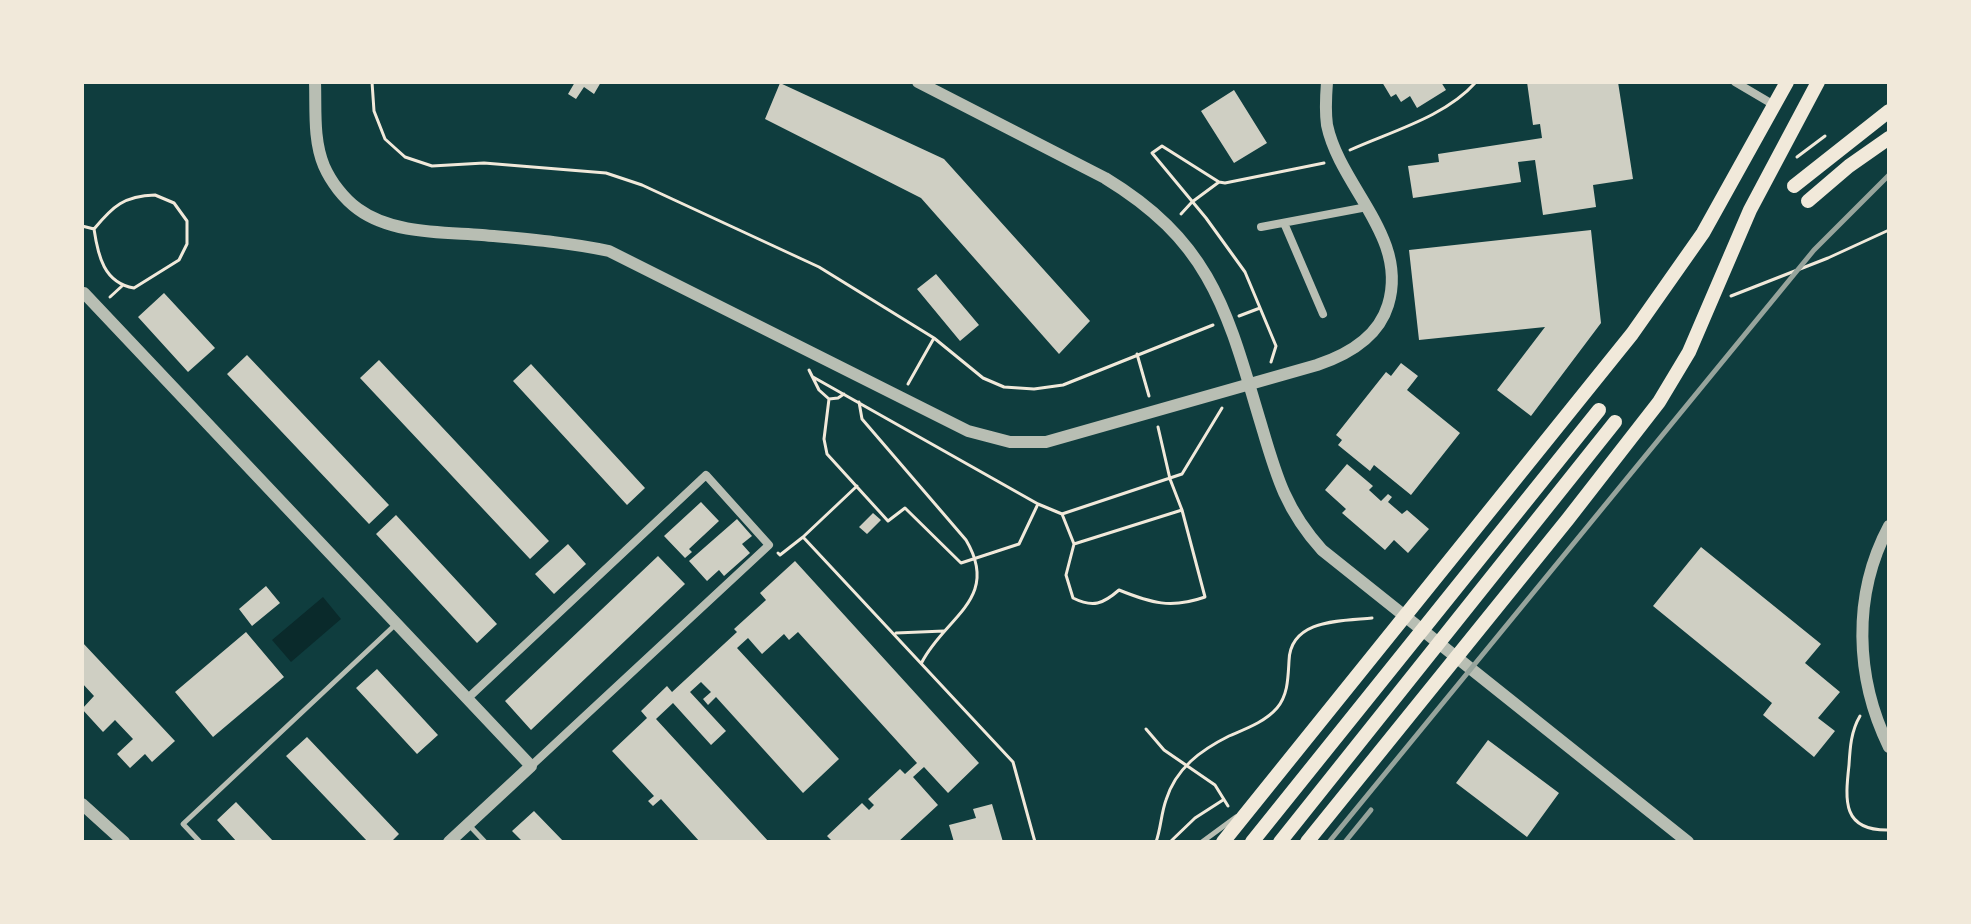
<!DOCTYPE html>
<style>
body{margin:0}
#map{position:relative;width:1971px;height:924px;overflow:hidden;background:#0f3d3e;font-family:"Space Grotesk",sans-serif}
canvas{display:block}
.frame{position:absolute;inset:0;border:84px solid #f1e9da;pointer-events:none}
</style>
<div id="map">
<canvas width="1971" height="924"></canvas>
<div class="frame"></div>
</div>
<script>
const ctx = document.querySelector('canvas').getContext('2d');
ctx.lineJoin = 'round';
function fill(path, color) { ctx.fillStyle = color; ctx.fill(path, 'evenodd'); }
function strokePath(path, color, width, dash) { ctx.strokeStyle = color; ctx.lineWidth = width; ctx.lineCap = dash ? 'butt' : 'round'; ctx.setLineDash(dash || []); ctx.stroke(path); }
const water = new Path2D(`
 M 323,597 L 341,619 L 291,662 L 272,640 Z`);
const building = new Path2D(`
 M 575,82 L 601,82 L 594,94 L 584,87 L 576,99 L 568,94 Z
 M 1382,82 L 1441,82 L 1446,90 L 1417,108 L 1410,96 L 1401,102 L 1396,94 L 1391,97 Z
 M 1527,82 L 1618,82 L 1633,179 L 1593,185 L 1596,207 L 1543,215 L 1535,160 L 1518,162 L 1521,182 L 1413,198 L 1408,166 L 1439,162 L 1438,154 L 1542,138 L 1540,124 L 1533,125 Z
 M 780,83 L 944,159 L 1090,321 L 1059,354 L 921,198 L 765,119 Z
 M 1234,90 L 1267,143 L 1234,163 L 1201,111 Z
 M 1591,230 L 1601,323 L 1531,416 L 1497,390 L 1545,327 L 1419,340 L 1409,250 Z
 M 936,274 L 979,325 L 960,341 L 917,289 Z
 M 164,293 L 215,348 L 188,372 L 138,317 Z
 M 247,355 L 389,505 L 369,524 L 227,374 Z
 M 379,360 L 549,541 L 530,559 L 360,378 Z
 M 1401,363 L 1418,376 L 1407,390 L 1460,433 L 1411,495 L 1374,465 L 1370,471 L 1338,445 L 1342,440 L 1336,435 L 1386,372 L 1391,376 Z
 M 531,364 L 645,488 L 627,505 L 513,381 Z
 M 1347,464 L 1373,486 L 1369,490 L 1381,501 L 1388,494 L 1392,497 L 1388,502 L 1402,514 L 1407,510 L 1429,529 L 1408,553 L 1394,540 L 1385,550 L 1342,513 L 1346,509 L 1325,490 Z
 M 701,502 L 719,521 L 689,549 L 692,552 L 685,558 L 664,536 Z
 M 873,513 L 881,520 L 867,534 L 859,527 Z
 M 396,515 L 497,624 L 477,643 L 376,534 Z
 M 737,519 L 752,536 L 742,544 L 750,553 L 724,576 L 719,570 L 707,581 L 689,561 Z
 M 568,544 L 586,564 L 554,594 L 535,574 Z
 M 1701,547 L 1821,644 L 1805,663 L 1840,692 L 1818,718 L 1835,731 L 1814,757 L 1763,715 L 1772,703 L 1653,606 Z
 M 658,556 L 685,584 L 531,730 L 505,701 Z
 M 795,561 L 979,763 L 948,793 L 924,767 L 913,777 L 938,805 L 898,842 L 833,842 L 827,836 L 862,803 L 869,810 L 874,805 L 868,799 L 900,769 L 905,774 L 917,763 L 798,632 L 789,640 L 784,634 L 762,654 L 748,638 L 737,648 L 839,759 L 803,793 L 716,697 L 708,705 L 703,699 L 711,692 L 701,682 L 690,692 L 726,731 L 711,745 L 673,703 L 656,719 L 769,842 L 700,842 L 661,799 L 653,806 L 648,801 L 654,796 L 612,751 L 647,718 L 641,711 L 667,686 L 672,692 L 737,632 L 734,629 L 766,600 L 760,593 Z
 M 266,586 L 280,603 L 252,626 L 239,609 Z
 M 246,632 L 284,677 L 213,737 L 175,692 Z
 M 82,642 L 175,741 L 152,762 L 145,754 L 130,768 L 117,754 L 133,739 L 115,720 L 103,732 L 82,709 L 94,696 L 82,683 Z
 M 377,669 L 438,735 L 417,754 L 356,688 Z
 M 307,737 L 399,834 L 391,842 L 368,842 L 286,756 Z
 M 1488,740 L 1559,793 L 1527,837 L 1456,783 Z
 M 236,802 L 274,842 L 237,842 L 217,820 Z
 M 992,804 L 1003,842 L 954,842 L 949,825 L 976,818 L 973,809 Z
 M 534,811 L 564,842 L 523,842 L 512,831 Z`);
const path = new Path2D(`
 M 372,82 L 374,111 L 385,139 L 405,157 L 432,166 L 484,163 L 606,173 L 642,185 L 819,267 L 934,338 L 983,378 L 1004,387 L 1034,389 L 1063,385 L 1213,325
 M 1350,150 C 1392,131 1445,117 1476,82
 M 1797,157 L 1825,136
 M 155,195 L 174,203 L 187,221 L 187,244 L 179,260 L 134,288 C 104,283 98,256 94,229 C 113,206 124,196 155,195 Z
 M 1181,214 L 1192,202 L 1219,182
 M 82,226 L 94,229
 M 1731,296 L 1828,258 L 1889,230
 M 110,297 L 122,286
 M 1239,316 L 1260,308
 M 1137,354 L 1149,396
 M 1271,362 L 1276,346 L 1245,272 L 1206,218 L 1152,153 L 1162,146 L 1219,182 L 1225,183 L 1324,163
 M 809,370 L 819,390 L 829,399 L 838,398 L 844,394
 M 813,377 L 1038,504 L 1062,514 L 1182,474 L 1222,408
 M 908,384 L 934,338
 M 829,399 L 824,439 L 827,454 L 888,521 L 905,508 L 961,563 L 1019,544 L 1037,506
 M 859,402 L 862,419 L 966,540 C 1001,599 945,617 922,662
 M 1158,427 L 1170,479 L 1182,510 L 1205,597 C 1171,609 1151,603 1119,590 C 1103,604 1093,608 1073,598 L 1066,575 L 1074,544 L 1182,510
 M 1062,514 L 1074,544
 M 803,537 L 857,486
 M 778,553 L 780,555 L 803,537 L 1013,762 L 1035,842
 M 896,633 L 944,631
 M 1860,716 C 1851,731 1850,748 1849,765 C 1845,801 1842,831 1889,830
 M 1146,729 L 1164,750 L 1215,785 L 1228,806
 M 1156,842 C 1161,828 1161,814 1166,800 C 1176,768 1201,750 1229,736 C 1245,729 1265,722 1277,708 C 1288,695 1288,678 1289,661 C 1290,619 1341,621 1372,618
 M 1170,842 L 1195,818 L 1223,800`);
const service = new Path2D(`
 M 469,825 L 485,842
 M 200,842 L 183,824 L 396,624
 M 1202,842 L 1236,817`);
const minor = new Path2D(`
 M 1735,82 L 1774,105
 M 1284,223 L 1323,314
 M 1261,227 L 1367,207
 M 467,699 L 706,475 L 769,545 L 531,766`);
const tertiary = new Path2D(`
 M 315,82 C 316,109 313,140 324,166 C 331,182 344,199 358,209 C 392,234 442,232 482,235 C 525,239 567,242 609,251 L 968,431 L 1010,442 L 1046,442 L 1317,365 C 1347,355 1378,338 1388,305 C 1409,237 1340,187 1327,125 C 1325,111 1326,95 1327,82
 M 918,82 L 1105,178 C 1212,243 1227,311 1261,424 C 1276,475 1285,509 1322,550 L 1688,842
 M 84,293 L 531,766 L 449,842
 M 1889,526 C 1852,595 1855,678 1889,747
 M 82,804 L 124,842`);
const secondary = new Path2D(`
 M 1794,186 L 1889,111
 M 1808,201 L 1849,166 L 1889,138
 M 1223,842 L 1632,334 L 1703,233 L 1787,82
 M 1252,842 L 1599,410
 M 1280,842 L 1615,422
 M 1307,842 L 1568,519 L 1659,402 L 1689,352 L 1750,210 L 1818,82`);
const rail = new Path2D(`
 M 1329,842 L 1814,250 L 1889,175
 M 1345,842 L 1371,810`);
fill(water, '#0a2a2b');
fill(building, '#cfcfc3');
strokePath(path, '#f1e9da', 3);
strokePath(service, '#b8beb3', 5);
strokePath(minor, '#b8beb3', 8);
strokePath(tertiary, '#b8beb3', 12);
strokePath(secondary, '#f1e9da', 14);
strokePath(rail, '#97a49c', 5);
</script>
